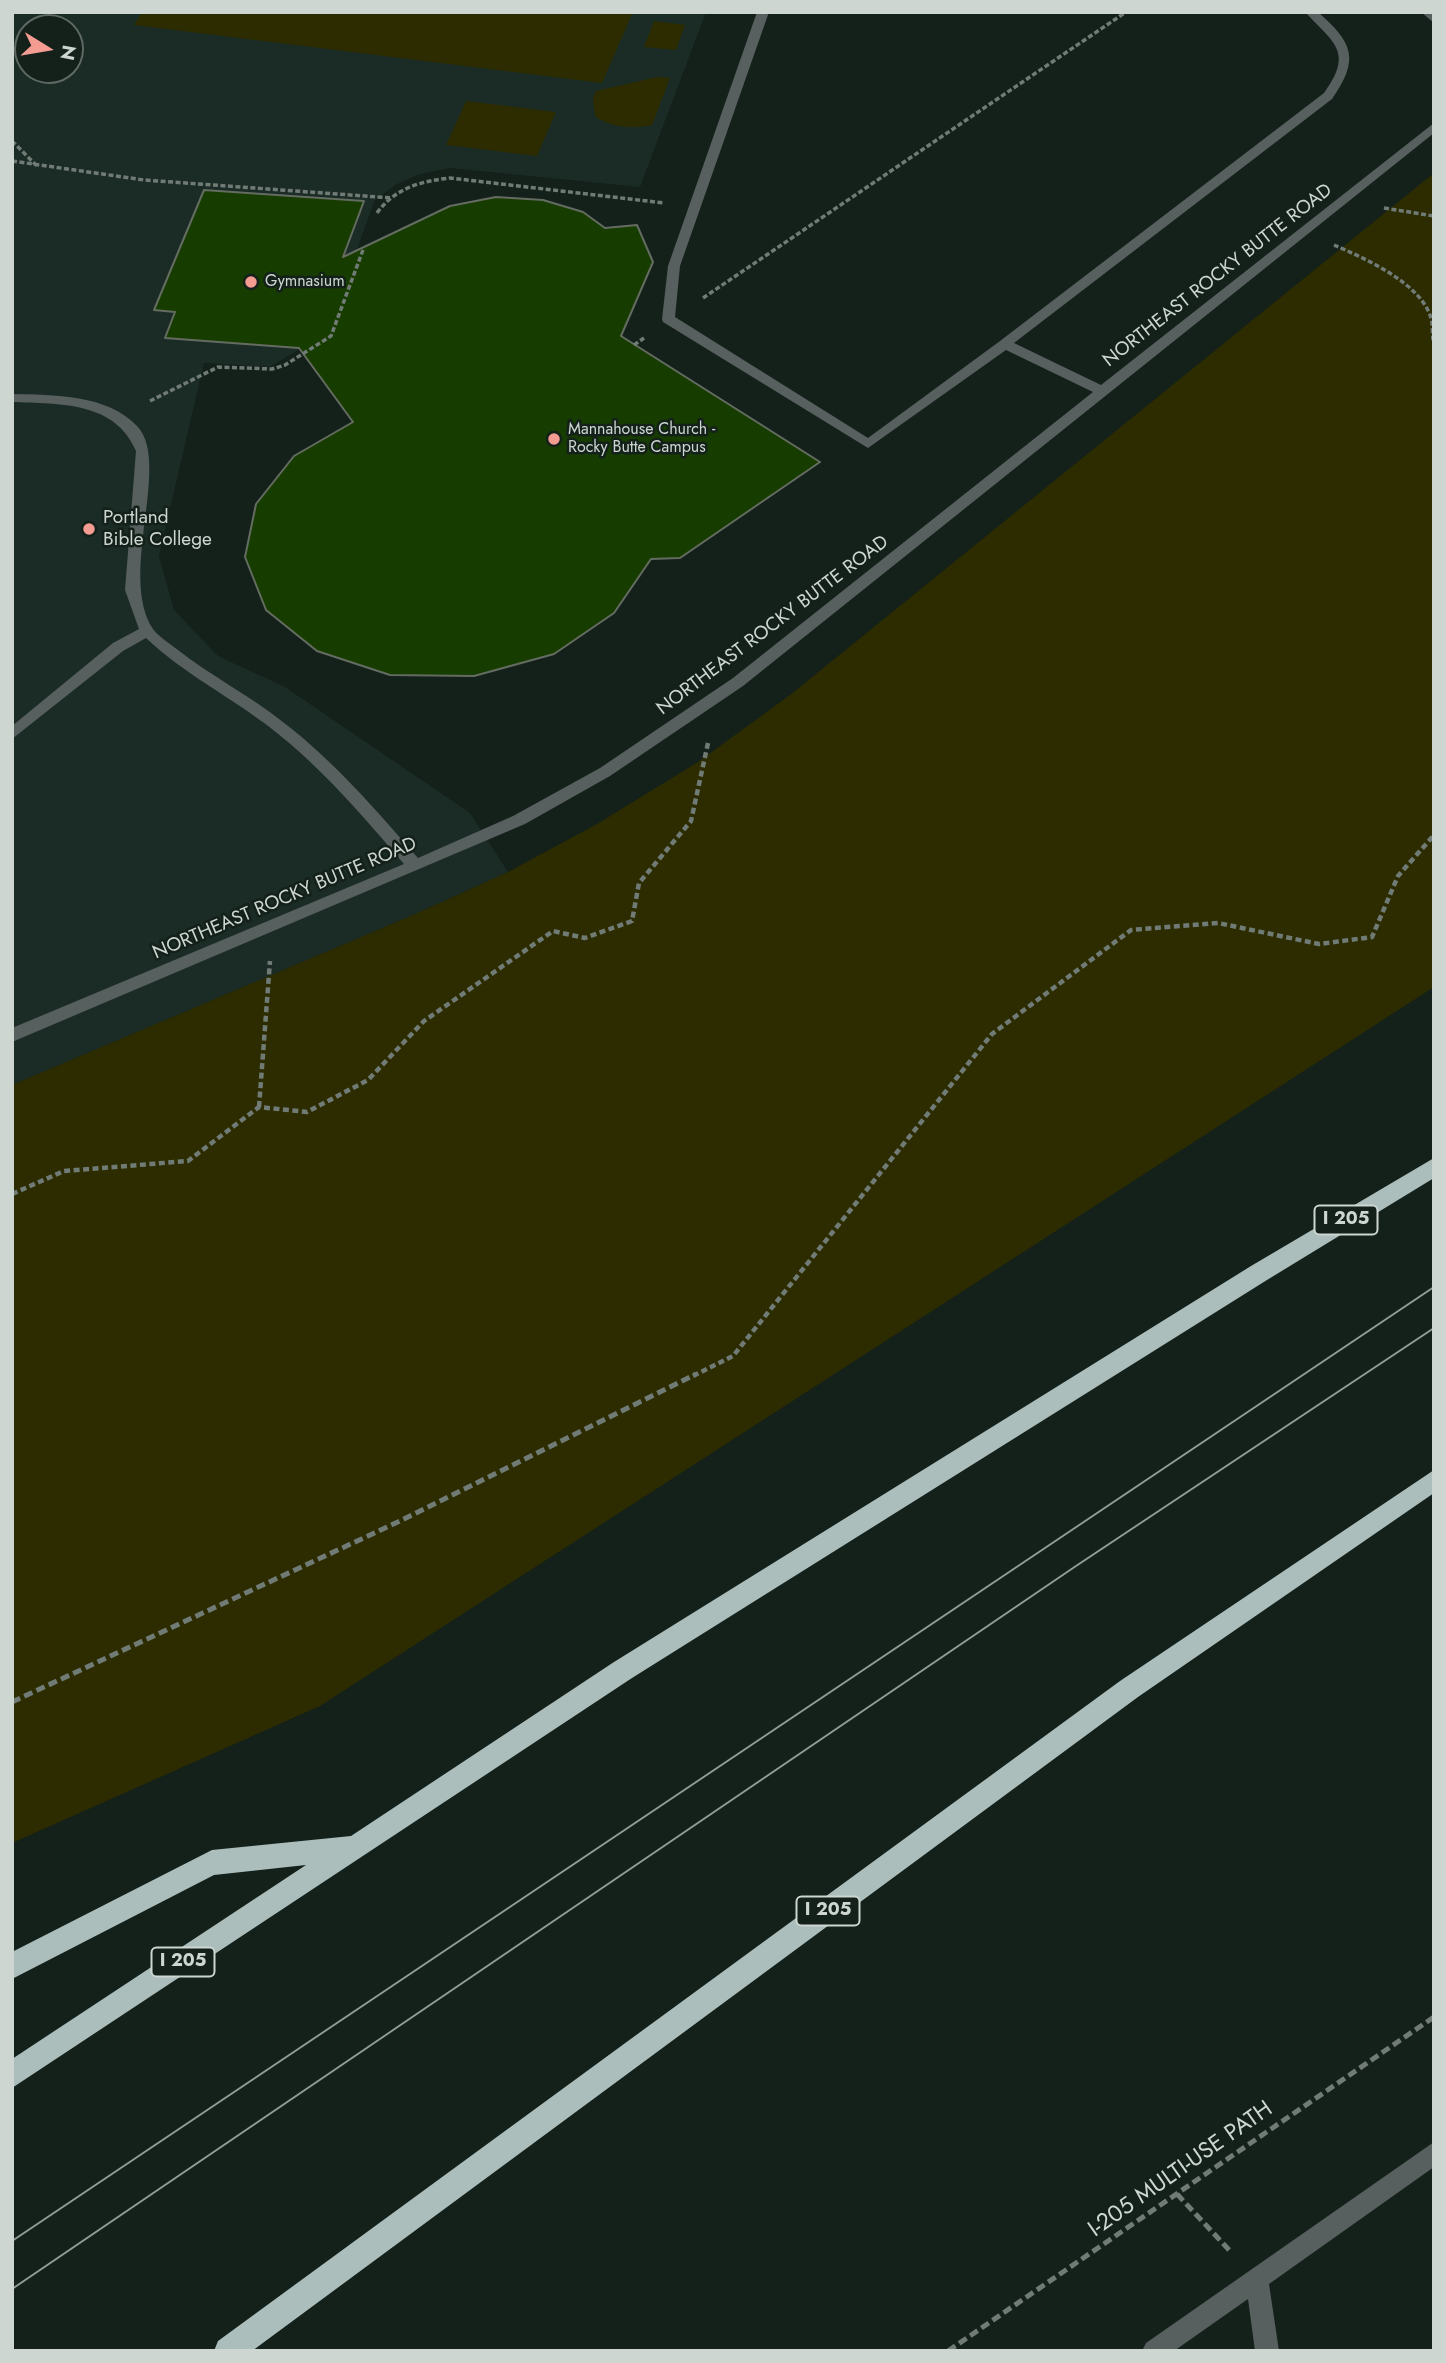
<!DOCTYPE html>
<style>
body{margin:0}
#map{position:relative;width:1446px;height:2363px;overflow:hidden;background:#14201a;font-family:Jost,sans-serif}
canvas{display:block}
.frame{position:absolute;inset:0;border:14px solid #cdd6d1;pointer-events:none}
.north{position:absolute;left:14px;top:14px;width:70px;height:70px;box-sizing:border-box;background:#14201a;border:2px solid #5e6963;border-radius:50%;rotate:101deg;font-size:19px;font-weight:700;line-height:28px;text-align:center;color:#cdd6d1}
.north::after{content:'';display:block;margin:auto;width:24px;height:32px;background:#f59c92;clip-path:polygon(50% 0,100% 100%,50% 72%,0 100%)}
</style>
<div id="map">
<canvas width="1446" height="2363"></canvas>
<div class="frame"></div>
<div class="north">N</div>
</div>
<script>
const ctx = document.querySelector('canvas').getContext('2d');
ctx.lineJoin = 'round';
function fill(path, color) { ctx.fillStyle = color; ctx.fill(path, 'evenodd'); }
function strokePath(path, color, width, dash) { ctx.strokeStyle = color; ctx.lineWidth = width; ctx.lineCap = dash ? 'butt' : 'round'; ctx.setLineDash(dash || []); ctx.stroke(path); }
function write(font, color, halo, rows, align = 'center') {
  ctx.font = font + ' Jost,sans-serif'; ctx.lineWidth = 5; ctx.setLineDash([]); ctx.textBaseline = 'middle'; ctx.strokeStyle = halo; ctx.fillStyle = color; for (const [text, x, y, turn = 0] of rows) {
    ctx.save(); ctx.translate(x, y); ctx.rotate((+turn || 0) * Math.PI / 180); ctx.textAlign = isNaN(turn) ? turn : align; if (halo) ctx.strokeText(text, 0, 0); ctx.fillText(text, 0, 0); ctx.restore();
  }
}
const built = new Path2D(`
 M 12,12 L 706,12 L 640,187 L 450,168 L 420,174 L 395,185 L 375,200 L 326,334 L 269,367 L 204,363 L 159,556 L 174,610 L 218,656 L 285,687 L 470,813 L 508,872 L 413,915 L 12,1085 ZM 28,28 L 70,28 L 70,70 L 28,70 Z`);
const green = new Path2D(`
 M 142,12 L 633,12 L 602,83 L 134,25 Z
 M 654,21 L 685,25 L 676,50 L 644,47 Z
 M 657,77 L 670,78 L 652,125 C 633,129 610,128 595,116 L 593,98 L 596,91 Z
 M 466,101 L 556,112 L 537,156 L 446,145 Z
 M 1434,173 L 1434,987 L 320,1706 L 12,1843 L 12,1085 L 413,915 L 508,872 L 597,824 L 698,762 L 790,695 Z`);
const building = new Path2D(`
 M 204,190 L 364,201 L 343,257 L 450,206 L 496,197 L 543,200 L 583,212 L 605,228 L 637,225 L 653,262 L 621,336 L 820,462 L 680,558 L 651,559 L 614,613 L 554,654 L 474,676 L 390,675 L 317,651 L 266,610 L 245,557 L 256,504 L 294,456 L 353,422 L 299,348 L 165,338 L 175,312 L 154,310 Z`);
const pathFar2 = new Path2D(`
 M 12,141 L 37,166
 M 12,161 L 144,180 L 392,198
 M 1384,208 L 1434,216
 M 377,213 C 395,188 421,181 450,178 L 664,203
 M 1334,245 C 1364,258 1421,283 1431,318 C 1433,325 1432,333 1433,340
 M 703,298 L 1126,12
 M 634,345 L 644,338
 M 150,401 L 218,367 L 272,369 L 285,365 L 331,336 L 363,250`);
const pathFar1 = new Path2D(`
 M 259,1107 L 270,961
 M 12,1194 L 64,1171 L 188,1161 L 259,1107 L 307,1112 L 368,1080 L 424,1021 L 553,931 L 585,938 L 632,921 L 639,883 L 691,821 L 708,743
 M 693,1376 L 733,1356 L 992,1034 L 1131,930 L 1218,923 L 1319,944 L 1372,937 L 1398,876 L 1434,835`);
const path = new Path2D(`
 M 12,1702 L 400,1521 L 696,1374
 M 1177,2194 L 1231,2252
 M 948,2351 L 1434,2017`);
const minor = new Path2D(`
 M 757,12 L 769,12 L 680,266 L 675,317 L 868,438 L 1000,341 L 1324,93 C 1354,52 1334,43 1305,12 L 1318,12 C 1353,43 1360,59 1332,99 L 1014,343 L 1101,385 L 1434,123 L 1434,133 L 743,686 L 610,776 L 525,824 L 12,1042 L 12,1028 L 404,864 C 363,816 322,768 272,729 C 231,697 184,674 146,638 L 123,651 L 12,739 L 12,726 L 113,643 L 139,629 L 125,590 L 136,451 C 115,401 59,404 12,402 L 12,394 C 53,395 108,394 138,427 C 171,465 118,575 153,629 C 159,637 170,644 178,650 C 211,676 249,695 283,722 C 334,761 376,810 418,858 L 513,816 L 600,768 L 733,678 L 1093,392 L 1006,350 L 868,448 L 663,322 L 662,319 L 668,266 Z
 M 1421,12 L 1433,12 L 1434,23 Z
 M 1434,2142 L 1434,2167 L 1269,2284 L 1279,2351 L 1255,2351 L 1248,2299 L 1174,2351 L 1142,2351 L 1146,2343 Z`);
const highway = new Path2D(`
 M 1434,1158 L 1434,1178 L 1267,1280 L 632,1678 L 12,2088 L 12,2059 L 306,1865 L 214,1875 L 12,1979 L 12,1952 L 212,1850 L 351,1836 L 614,1662 L 1251,1266 Z
 M 1434,1470 L 1434,1493 L 1138,1697 L 252,2351 L 214,2351 L 218,2341 L 1120,1681 Z`);
const tram = new Path2D(`
 M 12,2241 L 1434,1287
 M 12,2289 L 1076,1566 L 1434,1328`);
const markers = [
 [251,282,7,"#f59c92"],
 [554,439,7,"#f59c92"],
 [89,529,7,"#f59c92"]
];
const farPoinames = [
 ["Gymnasium",265,282],
 ["Mannahouse Church -",568,430],
 ["Rocky Butte Campus",568,448]
];
const shields = [
 [1346,1220,63],
 [828,1911,63],
 [183,1962,63]
];
const shieldNames = [
 ["I 205",1346,1220],
 ["I 205",828,1911],
 ["I 205",183,1962]
];
const streetNames = [
 ["NORTHEAST ROCKY BUTTE ROAD",1218,276,-38],
 ["NORTHEAST ROCKY BUTTE ROAD",773,626,-37],
 ["NORTHEAST ROCKY BUTTE ROAD",285,899,-23]
];
const poiNames = [
 ["Portland",103,518],
 ["Bible College",103,540]
];
const nearStreetnames = [
 ["I-205 MULTI-USE PATH",1181,2170,-35]
];
fill(built, '#1a2c25');
fill(green, '#2c2c00');
fill(building, '#173c00');
strokePath(building, '#646c61', 2);
strokePath(pathFar2, '#717b76', 3.5, [5, 2.5]);
strokePath(pathFar1, '#717b76', 4.5, [6, 3.5]);
strokePath(path, '#717b76', 5, [9, 4.5]);
fill(minor, '#585f5f');
fill(highway, '#abbebc');
strokePath(tram, '#929c97', 2);
for (const [x, y, r, color] of markers) { const dot = new Path2D(); dot.arc(x, y, r, 0, 2 * Math.PI); ctx.fillStyle = color; ctx.fill(dot); strokePath(dot, '#14201a', 2.5); }
write('16px', '#cdd6d1', '#14201a', farPoinames, 'left');
for (const [x, y, w] of shields) { const box = new Path2D(); box.roundRect(x - w / 2, y - 14.5, w, 29, 5); ctx.fillStyle = '#14201a'; ctx.fill(box); strokePath(box, '#cdd6d1', 2); }
write('bold 18px', '#cdd6d1', null, shieldNames);
write('19px', '#cdd6d1', '#14201a', streetNames);
write('19px', '#cdd6d1', '#14201a', poiNames, 'left');
write('23px', '#cdd6d1', '#14201a', nearStreetnames);
</script>
